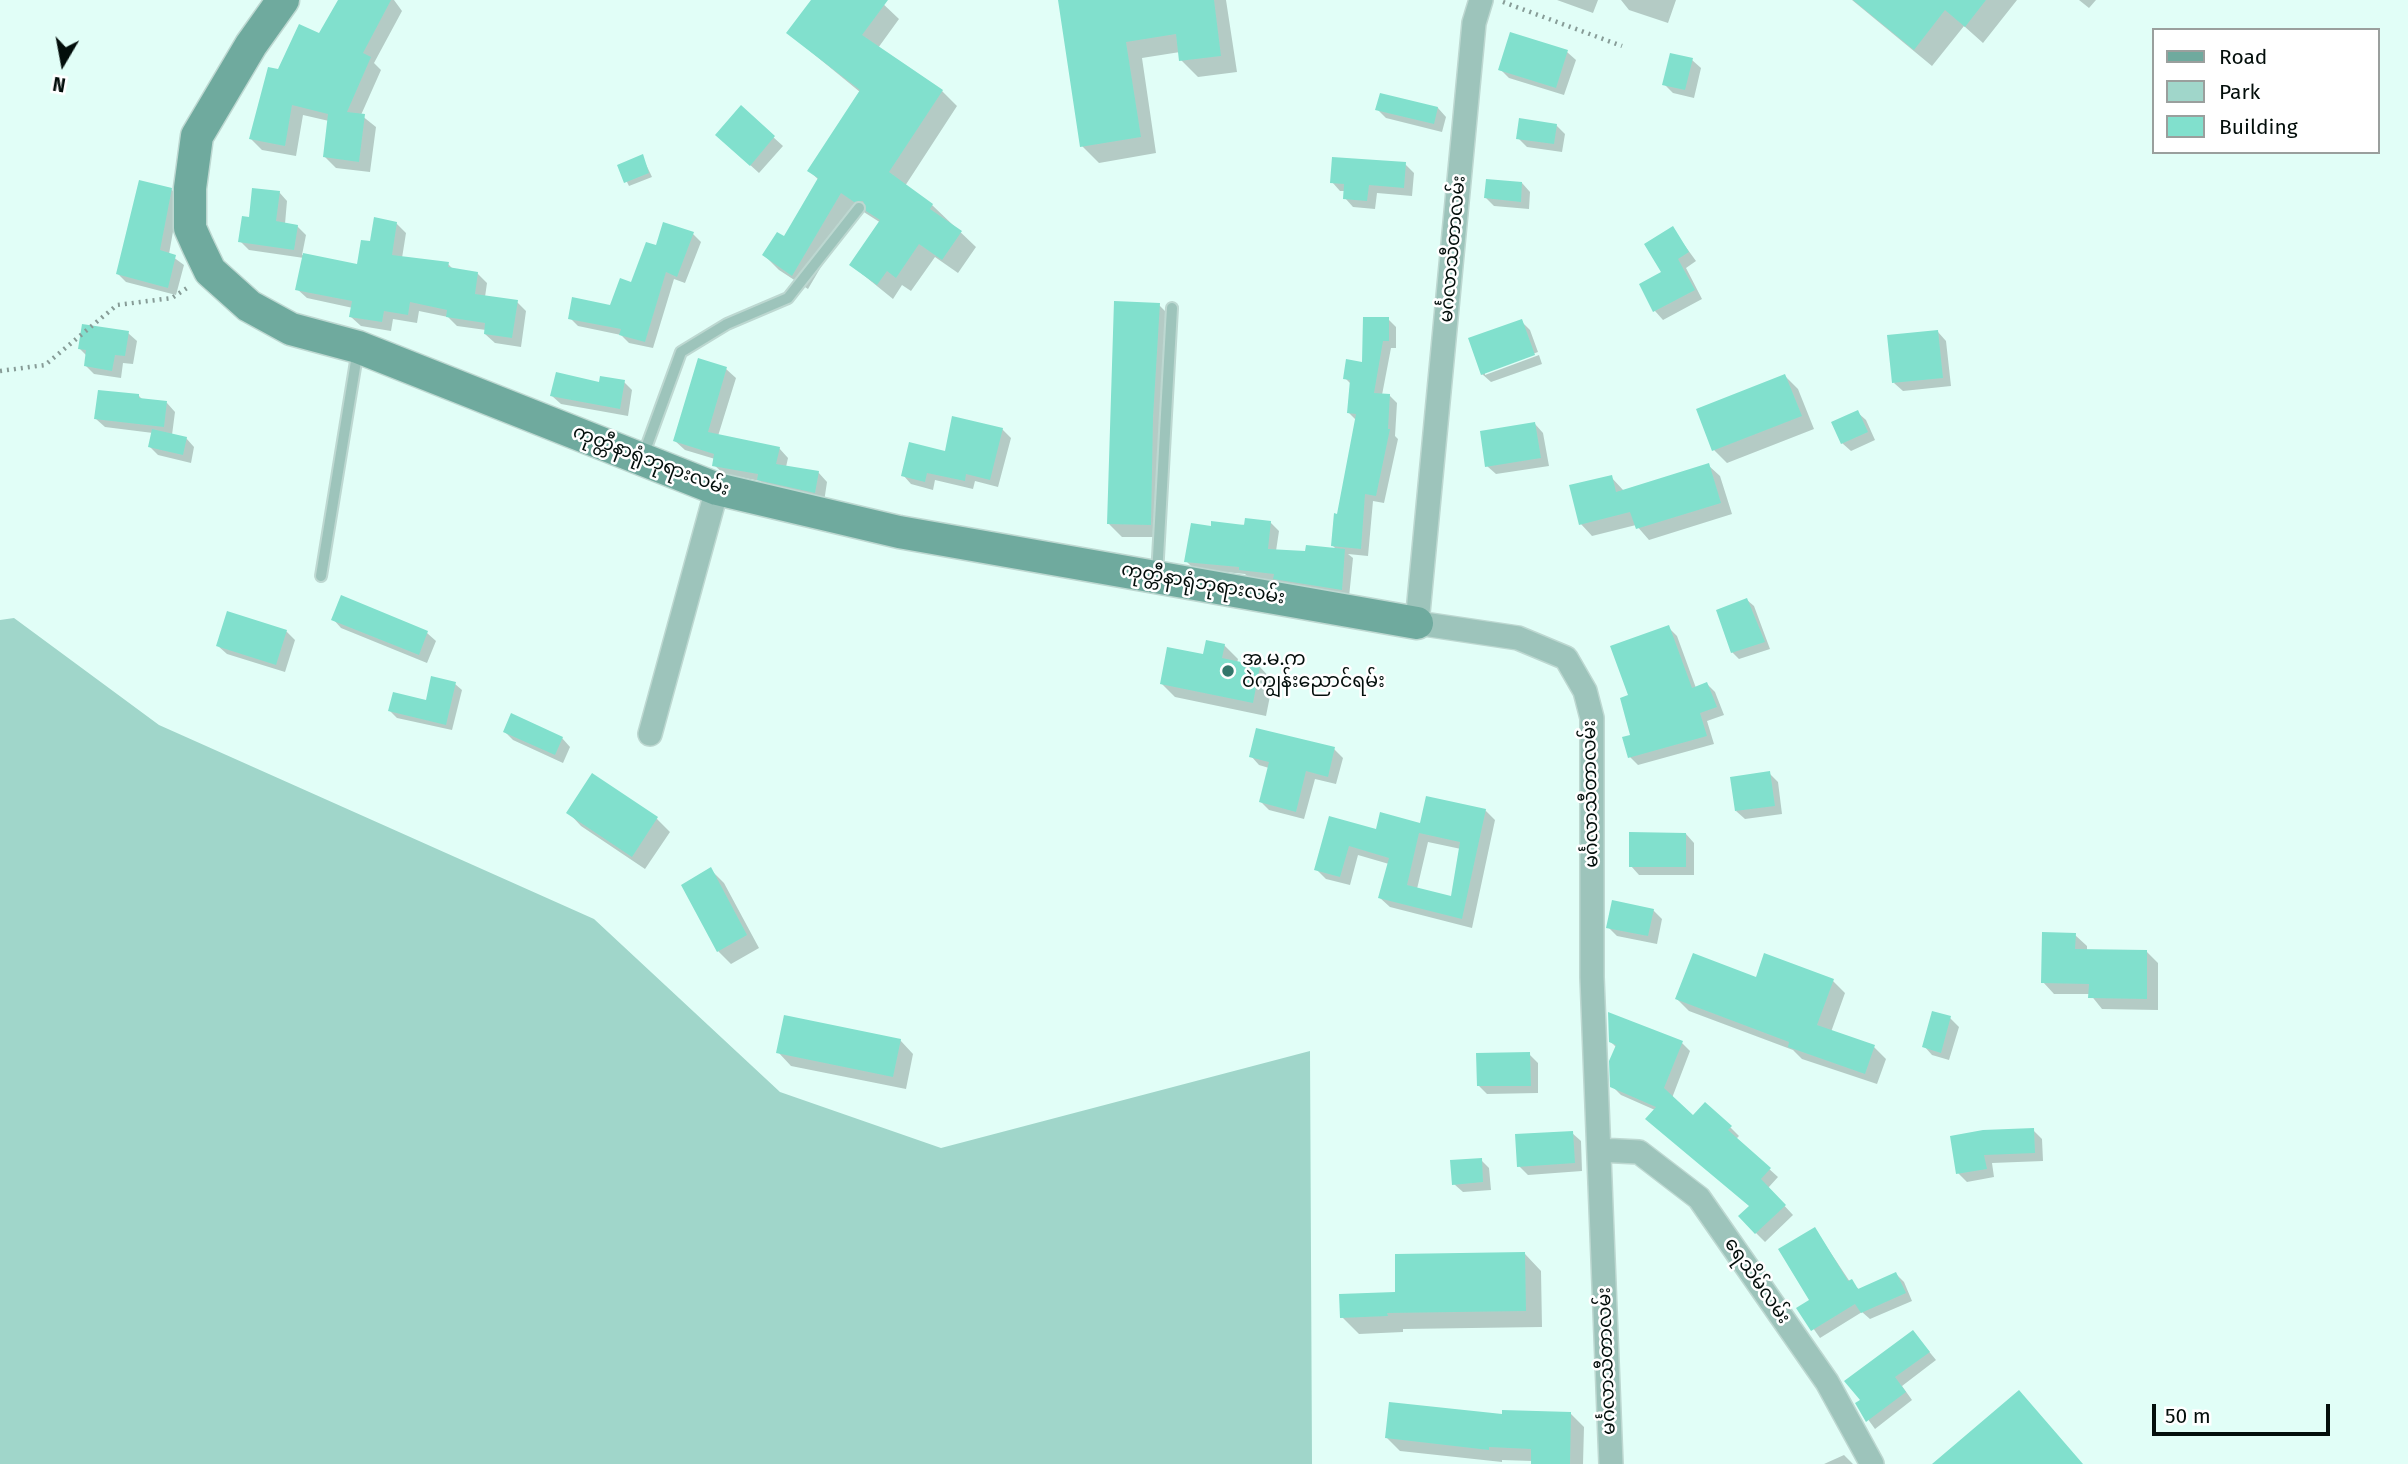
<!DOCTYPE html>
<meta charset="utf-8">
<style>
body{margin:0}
#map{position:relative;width:2408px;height:1464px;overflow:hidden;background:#e1fef7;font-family:"Fira Sans",sans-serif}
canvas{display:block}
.legend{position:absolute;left:2152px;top:28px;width:228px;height:126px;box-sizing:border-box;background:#fff;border:2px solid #9a9f9d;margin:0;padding:9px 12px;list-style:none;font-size:21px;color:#030e0b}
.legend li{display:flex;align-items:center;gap:14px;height:35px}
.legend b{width:35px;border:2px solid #9a9f9d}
.north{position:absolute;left:28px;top:28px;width:70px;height:70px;-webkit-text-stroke:5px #fff;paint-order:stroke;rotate:190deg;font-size:19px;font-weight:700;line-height:28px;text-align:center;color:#030e0b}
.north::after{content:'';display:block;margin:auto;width:24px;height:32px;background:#030e0b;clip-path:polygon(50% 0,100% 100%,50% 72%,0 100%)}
.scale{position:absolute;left:2152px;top:1404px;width:178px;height:32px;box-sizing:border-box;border:4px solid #030e0b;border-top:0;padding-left:9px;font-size:21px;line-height:24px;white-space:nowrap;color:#030e0b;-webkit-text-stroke:5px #fff;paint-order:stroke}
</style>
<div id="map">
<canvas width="2408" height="1464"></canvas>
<ul class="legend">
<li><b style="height:9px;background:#6faa9e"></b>Road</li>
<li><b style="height:19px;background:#a0d6ca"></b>Park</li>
<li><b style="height:19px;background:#81e0cd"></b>Building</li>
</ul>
<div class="north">N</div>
<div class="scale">50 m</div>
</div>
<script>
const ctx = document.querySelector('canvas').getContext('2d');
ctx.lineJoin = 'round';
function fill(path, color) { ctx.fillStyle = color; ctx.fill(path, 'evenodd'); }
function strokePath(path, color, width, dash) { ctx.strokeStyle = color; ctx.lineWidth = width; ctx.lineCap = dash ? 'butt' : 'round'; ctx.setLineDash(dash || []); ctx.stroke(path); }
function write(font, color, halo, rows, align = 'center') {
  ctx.font = font + ' "Fira Sans","Noto Sans Myanmar",sans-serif'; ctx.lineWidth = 5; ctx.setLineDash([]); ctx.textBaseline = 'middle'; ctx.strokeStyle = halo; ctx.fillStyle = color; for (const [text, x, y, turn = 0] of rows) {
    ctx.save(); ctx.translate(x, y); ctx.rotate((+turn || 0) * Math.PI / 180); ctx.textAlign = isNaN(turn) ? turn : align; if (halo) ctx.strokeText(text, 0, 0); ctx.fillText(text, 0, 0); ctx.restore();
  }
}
const green = new Path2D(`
 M 14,618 L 159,725 L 594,919 L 780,1092 L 941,1148 L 1310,1051 L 1312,1464 L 0,1464 L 0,620 Z`);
const shadow = new Path2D(`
 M 340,0 L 394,0 L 402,11 L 374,63 L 381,70 L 361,115 L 376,127 L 370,172 L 336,168 L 324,156 L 329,121 L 303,115 L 296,156 L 262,150 L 251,139 L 279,71 L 320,35 Z
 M 813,0 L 879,0 L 899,19 L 878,48 L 942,91 L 957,106 L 905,186 L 932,205 L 976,247 L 958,273 L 935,257 L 911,291 L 902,285 L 893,299 L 851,265 L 881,223 L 856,207 L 808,289 L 779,270 L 764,255 L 785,239 L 819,180 L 809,171 L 860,92 L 788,33 Z
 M 1060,0 L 1226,0 L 1237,72 L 1198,77 L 1181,60 L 1180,52 L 1142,58 L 1156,153 L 1099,163 L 1082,146 Z
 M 1557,0 L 1598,0 L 1593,13 Z
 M 1621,0 L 1676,0 L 1668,23 L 1629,10 Z
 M 1852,0 L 2017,0 L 1983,43 L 1964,26 L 1932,66 Z
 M 2079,0 L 2096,0 L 2089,8 Z
 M 1567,52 L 1576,60 L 1564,95 L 1509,78 L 1500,69 Z
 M 1692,60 L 1701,68 L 1694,98 L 1673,93 L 1664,84 Z
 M 741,108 L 783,146 L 759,173 L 726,143 Z
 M 1438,108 L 1446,117 L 1442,132 L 1386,118 L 1377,109 Z
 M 1556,125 L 1565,134 L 1562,152 L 1527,147 L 1518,138 Z
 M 642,156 L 652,177 L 629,186 L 619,166 Z
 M 1405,164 L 1414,173 L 1412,196 L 1377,193 L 1375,209 L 1353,207 L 1345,198 L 1345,191 L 1340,191 L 1332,182 Z
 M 1522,183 L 1530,192 L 1529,209 L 1494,206 L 1486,198 Z
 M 171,189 L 179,198 L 169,254 L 184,265 L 176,295 L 126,282 L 118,274 Z
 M 279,192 L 287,201 L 285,224 L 297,226 L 306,235 L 302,255 L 359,266 L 372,243 L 396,223 L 406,233 L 402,258 L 448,264 L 454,270 L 477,273 L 487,283 L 485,297 L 517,302 L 526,311 L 521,347 L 495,343 L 485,334 L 486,330 L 457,326 L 448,317 L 419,311 L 417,323 L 393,319 L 391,331 L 361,326 L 351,317 L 353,308 L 307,298 L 297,289 L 304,258 L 249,250 L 240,241 L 250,219 Z
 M 664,224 L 693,234 L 701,242 L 685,283 L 674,279 L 653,348 L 629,343 L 621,335 L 578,326 L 570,318 L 611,307 L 632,284 L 657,248 Z
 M 1672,228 L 1696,261 L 1686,268 L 1702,299 L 1663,320 L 1655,311 Z
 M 1159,305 L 1172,318 L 1164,537 L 1122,537 L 1109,524 Z
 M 1388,319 L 1396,327 L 1396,348 L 1391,348 L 1382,395 L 1389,395 L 1397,403 L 1395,436 L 1398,439 L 1384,503 L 1373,501 L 1368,556 L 1348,554 L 1353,558 L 1349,597 L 1283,587 L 1278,581 L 1249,578 L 1245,574 L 1194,569 L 1186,561 L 1212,528 L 1270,522 L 1279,531 L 1276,551 L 1307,553 L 1337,550 L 1333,546 L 1357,421 L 1349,413 L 1351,384 L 1345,378 L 1364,364 Z
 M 1521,321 L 1530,330 L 1538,352 L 1485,371 L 1485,375 L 1539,355 L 1542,364 L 1491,382 L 1482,374 Z
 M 1938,332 L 1946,341 L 1951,386 L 1903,391 L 1894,383 Z
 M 128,333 L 137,341 L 133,364 L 123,363 L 121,378 L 94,374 L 86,366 L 87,356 L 80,349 Z
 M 726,369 L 736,378 L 718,436 L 779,448 L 788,458 L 786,467 L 818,472 L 827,482 L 824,502 L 768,488 L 760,481 L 724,474 L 714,465 L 715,459 L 685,450 L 675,441 Z
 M 1785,376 L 1798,389 L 1814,429 L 1727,463 L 1714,450 Z
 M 624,382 L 632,390 L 628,416 L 561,404 L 552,396 L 601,384 Z
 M 139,396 L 144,401 L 167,403 L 175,412 L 172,435 L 186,438 L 194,447 L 191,463 L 158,455 L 150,447 L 153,433 L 105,427 L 96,419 Z
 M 1857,412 L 1866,420 L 1875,440 L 1851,451 L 1842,443 Z
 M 1535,424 L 1543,433 L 1549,466 L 1496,474 L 1487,466 Z
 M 1002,429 L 1011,438 L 998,487 L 975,481 L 973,489 L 935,480 L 933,490 L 911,484 L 903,475 Z
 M 1708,465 L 1720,476 L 1732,514 L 1649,540 L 1636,525 L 1592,536 L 1581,524 L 1611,477 L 1624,491 Z
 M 342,598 L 427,633 L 436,641 L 427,663 L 341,628 L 333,619 Z
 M 1747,600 L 1754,606 L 1770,649 L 1739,659 L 1732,652 Z
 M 1668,627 L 1677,636 L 1696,688 L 1707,684 L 1715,692 L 1724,715 L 1707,721 L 1714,744 L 1638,765 L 1630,757 L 1633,736 Z
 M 286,631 L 295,640 L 285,672 L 227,654 L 218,646 Z
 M 1224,645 L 1238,659 L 1237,663 L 1260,667 L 1273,681 L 1266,716 L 1175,697 L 1162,684 Z
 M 455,684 L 462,690 L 452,730 L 397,718 L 390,711 L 427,702 Z
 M 505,732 L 562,738 L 570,747 L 563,763 L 513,740 Z
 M 1334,749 L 1343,758 L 1336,784 L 1315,779 L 1304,819 L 1269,810 L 1261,802 L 1269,768 L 1259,765 L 1251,756 Z
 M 1769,773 L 1778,782 L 1782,814 L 1745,819 L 1736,811 Z
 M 1485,810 L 1495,820 L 1472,928 L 1390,907 L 1380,898 L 1389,864 L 1358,855 L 1350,885 L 1326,879 L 1316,869 L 1330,818 L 1377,832 L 1421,825 ZM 1428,842 L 1461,849 L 1453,898 L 1417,889 Z
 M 568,812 L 657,819 L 670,832 L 645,869 L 581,826 Z
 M 1686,834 L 1694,843 L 1694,875 L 1639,875 L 1631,866 Z
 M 711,870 L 724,883 L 759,948 L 731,964 L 718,951 Z
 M 1653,910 L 1662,919 L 1657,944 L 1617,936 L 1608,927 Z
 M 2075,935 L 2087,946 L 2087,951 L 2147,952 L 2158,963 L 2158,1010 L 2102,1009 L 2090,994 L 2054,994 L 2043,982 Z
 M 1757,979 L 1833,981 L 1845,993 L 1831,1032 L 1874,1047 L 1886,1059 L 1877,1084 L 1802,1059 L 1793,1050 L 1689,1011 L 1677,999 Z
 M 1950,1018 L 1959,1027 L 1949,1060 L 1932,1055 L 1924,1046 Z
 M 900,1040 L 913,1054 L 906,1089 L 791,1066 L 778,1052 Z
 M 1610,1041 L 1682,1043 L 1690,1051 L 1672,1098 L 1693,1118 L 1705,1105 L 1731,1128 L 1739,1136 L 1736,1139 L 1778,1177 L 1768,1188 L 1793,1215 L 1765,1242 L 1740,1217 L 1751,1206 L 1656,1127 L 1655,1110 L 1621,1095 L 1612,1086 L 1617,1048 Z
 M 1529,1054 L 1538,1063 L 1538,1093 L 1487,1094 L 1479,1086 Z
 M 2033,1130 L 2042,1139 L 2043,1161 L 1992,1163 L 1994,1177 L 1967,1182 L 1958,1173 L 1983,1132 Z
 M 1572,1133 L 1581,1141 L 1582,1171 L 1528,1175 L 1519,1166 Z
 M 1481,1160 L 1489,1168 L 1491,1190 L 1463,1192 L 1454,1184 Z
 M 1815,1229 L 1850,1282 L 1860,1290 L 1896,1274 L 1904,1282 L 1912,1301 L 1870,1319 L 1862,1312 L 1820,1338 L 1799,1308 L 1812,1300 Z
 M 1525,1254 L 1541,1271 L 1542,1327 L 1403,1329 L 1403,1332 L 1359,1334 L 1342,1317 L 1397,1293 Z
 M 1913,1332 L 1936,1360 L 1902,1386 L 1912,1400 L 1875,1429 L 1857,1404 Z
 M 1571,1414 L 1584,1427 L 1583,1464 L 1532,1464 L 1532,1461 L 1502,1460 L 1502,1462 L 1400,1451 L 1387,1438 L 1503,1416 Z
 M 1844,1455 L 1853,1464 L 1824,1464 Z`);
const building = new Path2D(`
 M 338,0 L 391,0 L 363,53 L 371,57 L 347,112 L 365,114 L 359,162 L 323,157 L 328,114 L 292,105 L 285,146 L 249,139 L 268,67 L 278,69 L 299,24 L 319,33 Z
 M 811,0 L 888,0 L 862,35 L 943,90 L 889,172 L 933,204 L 930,209 L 962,231 L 942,260 L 919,244 L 896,278 L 887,271 L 877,285 L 849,265 L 880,220 L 866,211 L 863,201 L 854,202 L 841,193 L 792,276 L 762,255 L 777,232 L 784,236 L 818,178 L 807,171 L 860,90 L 786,33 Z
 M 1058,0 L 1214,0 L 1221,56 L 1179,61 L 1176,34 L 1126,42 L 1141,137 L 1080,147 Z
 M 1853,0 L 1986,0 L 1965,27 L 1945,10 L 1914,50 Z
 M 1510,32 L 1568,50 L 1556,88 L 1498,70 Z
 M 1670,53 L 1693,58 L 1685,90 L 1662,85 Z
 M 1380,93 L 1438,107 L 1434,124 L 1375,110 Z
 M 741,105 L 775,136 L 750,166 L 715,135 Z
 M 1519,118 L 1557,124 L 1554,144 L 1516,139 Z
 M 643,154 L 649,173 L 624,183 L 617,165 Z
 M 1332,157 L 1406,162 L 1404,188 L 1369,185 L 1367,201 L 1343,199 L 1344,184 L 1330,183 Z
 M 1486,179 L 1522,182 L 1521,202 L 1484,198 Z
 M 139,180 L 172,188 L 160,250 L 176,255 L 168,288 L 116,274 Z
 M 252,188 L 280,191 L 276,221 L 298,225 L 294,250 L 238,242 L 242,216 L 249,217 Z
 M 374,217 L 397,222 L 392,255 L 449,262 L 448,267 L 478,272 L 475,294 L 518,300 L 512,338 L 484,334 L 485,323 L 446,317 L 447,310 L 410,302 L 408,315 L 384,311 L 382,322 L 349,317 L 352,301 L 295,290 L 303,253 L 357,264 L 361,240 L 370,241 Z
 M 663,222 L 694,232 L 677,277 L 666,272 L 645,342 L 619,335 L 621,329 L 568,319 L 572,297 L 610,305 L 620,278 L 631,282 L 646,242 L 656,245 Z
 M 1673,226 L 1689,252 L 1678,259 L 1695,290 L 1653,312 L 1639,284 L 1661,272 L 1644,244 Z
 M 1114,301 L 1160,303 L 1153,417 L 1151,525 L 1107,524 Z
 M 1363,317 L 1389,317 L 1389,341 L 1383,341 L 1374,393 L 1390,394 L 1388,429 L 1390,429 L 1376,496 L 1365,494 L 1361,549 L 1331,546 L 1334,513 L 1337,514 L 1356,414 L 1347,413 L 1350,380 L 1343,379 L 1346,359 L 1362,362 Z
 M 1522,319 L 1535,355 L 1481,375 L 1468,338 Z
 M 82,324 L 129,331 L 125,356 L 115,355 L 112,371 L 84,366 L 86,350 L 78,349 Z
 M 1938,330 L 1943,378 L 1892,383 L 1887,335 Z
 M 698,358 L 727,367 L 708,432 L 780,447 L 776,464 L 819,471 L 815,493 L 757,480 L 758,474 L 712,466 L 714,454 L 673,441 Z
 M 556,372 L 599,382 L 600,376 L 625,380 L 620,409 L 550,396 Z
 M 1785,374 L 1802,416 L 1712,451 L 1696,409 Z
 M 98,390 L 139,394 L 139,398 L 167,401 L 164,427 L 94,419 Z
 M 1858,410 L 1868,432 L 1841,444 L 1831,422 Z
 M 952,416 L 1003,428 L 990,480 L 966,474 L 965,481 L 927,473 L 925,482 L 901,476 L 909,442 L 945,451 Z
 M 1535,422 L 1541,458 L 1485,467 L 1480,431 Z
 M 152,429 L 187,437 L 183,455 L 148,447 Z
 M 1709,463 L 1721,503 L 1636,529 L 1630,512 L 1579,525 L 1569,485 L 1612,475 L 1616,492 Z
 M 1245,518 L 1271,521 L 1268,549 L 1305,551 L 1306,545 L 1345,549 L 1342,590 L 1273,579 L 1274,574 L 1239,570 L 1239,567 L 1184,562 L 1191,523 L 1211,526 L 1211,521 L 1244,525 Z
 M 341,595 L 428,631 L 419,655 L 331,620 Z
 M 1747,598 L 1765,642 L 1731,653 L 1716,610 Z
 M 227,611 L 287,630 L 276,665 L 216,646 Z
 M 1669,625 L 1692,688 L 1707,682 L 1717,707 L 1700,713 L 1707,736 L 1628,758 L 1622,737 L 1630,735 L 1620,698 L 1628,695 L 1610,646 Z
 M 1206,640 L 1225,644 L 1222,658 L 1260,666 L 1253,703 L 1160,684 L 1167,647 L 1203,654 Z
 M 431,676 L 456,682 L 446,725 L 388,711 L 393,692 L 426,700 Z
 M 511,713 L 563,737 L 555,755 L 503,732 Z
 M 1256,728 L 1335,747 L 1328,777 L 1306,771 L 1296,812 L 1259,802 L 1269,762 L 1249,757 Z
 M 1770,771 L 1775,806 L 1735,811 L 1730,777 Z
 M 592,773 L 658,817 L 632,857 L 566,813 Z
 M 1426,796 L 1486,809 L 1462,919 L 1378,898 L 1389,858 L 1349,846 L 1340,877 L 1314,870 L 1329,816 L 1376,829 L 1380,812 L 1420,823 ZM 1419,833 L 1460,842 L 1451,896 L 1407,885 Z
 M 1629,832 L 1686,833 L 1686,867 L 1629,867 Z
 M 711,867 L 747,935 L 717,952 L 681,885 Z
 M 1612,900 L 1654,909 L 1648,936 L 1606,928 Z
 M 2042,932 L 2076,933 L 2075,949 L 2147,950 L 2147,999 L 2088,998 L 2089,984 L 2041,983 Z
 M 1693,953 L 1756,977 L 1764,953 L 1834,979 L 1817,1025 L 1875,1045 L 1865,1074 L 1788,1047 L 1789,1042 L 1675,999 Z
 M 1932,1011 L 1951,1016 L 1941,1053 L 1922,1047 Z
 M 1608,1012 L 1683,1041 L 1664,1088 L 1693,1115 L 1705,1102 L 1732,1126 L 1728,1130 L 1771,1168 L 1761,1179 L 1786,1205 L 1755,1234 L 1738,1216 L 1749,1206 L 1645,1119 L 1656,1107 L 1610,1087 L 1609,1061 L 1616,1045 L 1609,1042 Z
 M 784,1015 L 901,1039 L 893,1077 L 776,1053 Z
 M 1530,1052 L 1531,1086 L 1477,1086 L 1476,1053 Z
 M 2034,1128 L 2035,1153 L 1984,1155 L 1987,1169 L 1956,1174 L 1950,1136 L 1983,1130 Z
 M 1573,1131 L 1575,1163 L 1517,1167 L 1515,1134 Z
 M 1482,1158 L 1483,1182 L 1452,1185 L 1450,1160 Z
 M 1815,1227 L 1848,1281 L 1852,1279 L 1858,1289 L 1896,1272 L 1906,1293 L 1861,1313 L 1855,1304 L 1811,1331 L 1796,1308 L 1809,1300 L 1778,1249 Z
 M 1525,1252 L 1526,1311 L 1387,1313 L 1388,1316 L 1340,1318 L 1339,1294 L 1395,1292 L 1395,1254 Z
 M 1913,1330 L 1930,1352 L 1895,1377 L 1906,1392 L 1866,1422 L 1855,1403 L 1860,1400 L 1844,1381 Z
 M 2019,1390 L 2083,1464 L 1932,1464 Z
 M 1389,1402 L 1502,1414 L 1502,1410 L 1571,1412 L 1570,1464 L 1531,1464 L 1531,1449 L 1489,1447 L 1489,1450 L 1385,1438 Z`);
const path = new Path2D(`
 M 1503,2 L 1622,46
 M 0,371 L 45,365 L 117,305 L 172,298 L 190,286`);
const lane = new Path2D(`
 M 643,456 L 681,352 L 727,324 L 788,298 L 859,208
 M 1157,575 L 1172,308
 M 321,576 L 358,349`);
const street = new Path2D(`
 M 1481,0 L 1474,23 L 1417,623 L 1518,638 L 1566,658 L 1585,691 L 1592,718 L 1592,977 L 1611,1464
 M 650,734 L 717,489
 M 1599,1150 L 1639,1152 L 1699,1198 L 1827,1382 L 1872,1464`);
const secondary = new Path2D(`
 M 283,0 L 251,45 L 197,136 L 190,188 L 190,228 L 198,246 L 210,271 L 249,306 L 291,329 L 358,347 L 717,489 L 899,532 L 1417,623`);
const markers = [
 [1228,671,7,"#33776b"]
];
const streetNames = [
 ["မင်္ဂလာသီတာလမ်း",1453,249,-85],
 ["ကုတ္တီနာရုံဘုရားလမ်း",651,461,21],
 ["ကုတ္တီနာရုံဘုရားလမ်း",1203,584,10],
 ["မင်္ဂလာသီတာလမ်း",1591,794,-91],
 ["ရေသိမ်လမ်း",1757,1281,55],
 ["မင်္ဂလာသီတာလမ်း",1607,1361,-92]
];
const poiNames = [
 ["အ.မ.က",1242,660],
 ["ဝဲကျွန်းညောင်ရမ်း",1242,682]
];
fill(green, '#a0d6ca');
fill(shadow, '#0003');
fill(building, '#81e0cd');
strokePath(lane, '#bdd8d1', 14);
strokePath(street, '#bdd8d1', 26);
strokePath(secondary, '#bdd8d1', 35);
strokePath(path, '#879c97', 4.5, [2, 5]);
strokePath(lane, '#9dc4bb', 10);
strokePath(street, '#9dc4bb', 23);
strokePath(secondary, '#6faa9e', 32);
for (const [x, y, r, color] of markers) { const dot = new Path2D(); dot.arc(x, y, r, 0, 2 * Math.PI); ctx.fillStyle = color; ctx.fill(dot); strokePath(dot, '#fff', 2.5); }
write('19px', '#030e0b', '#fff', streetNames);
write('19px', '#030e0b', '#fff', poiNames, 'left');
</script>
